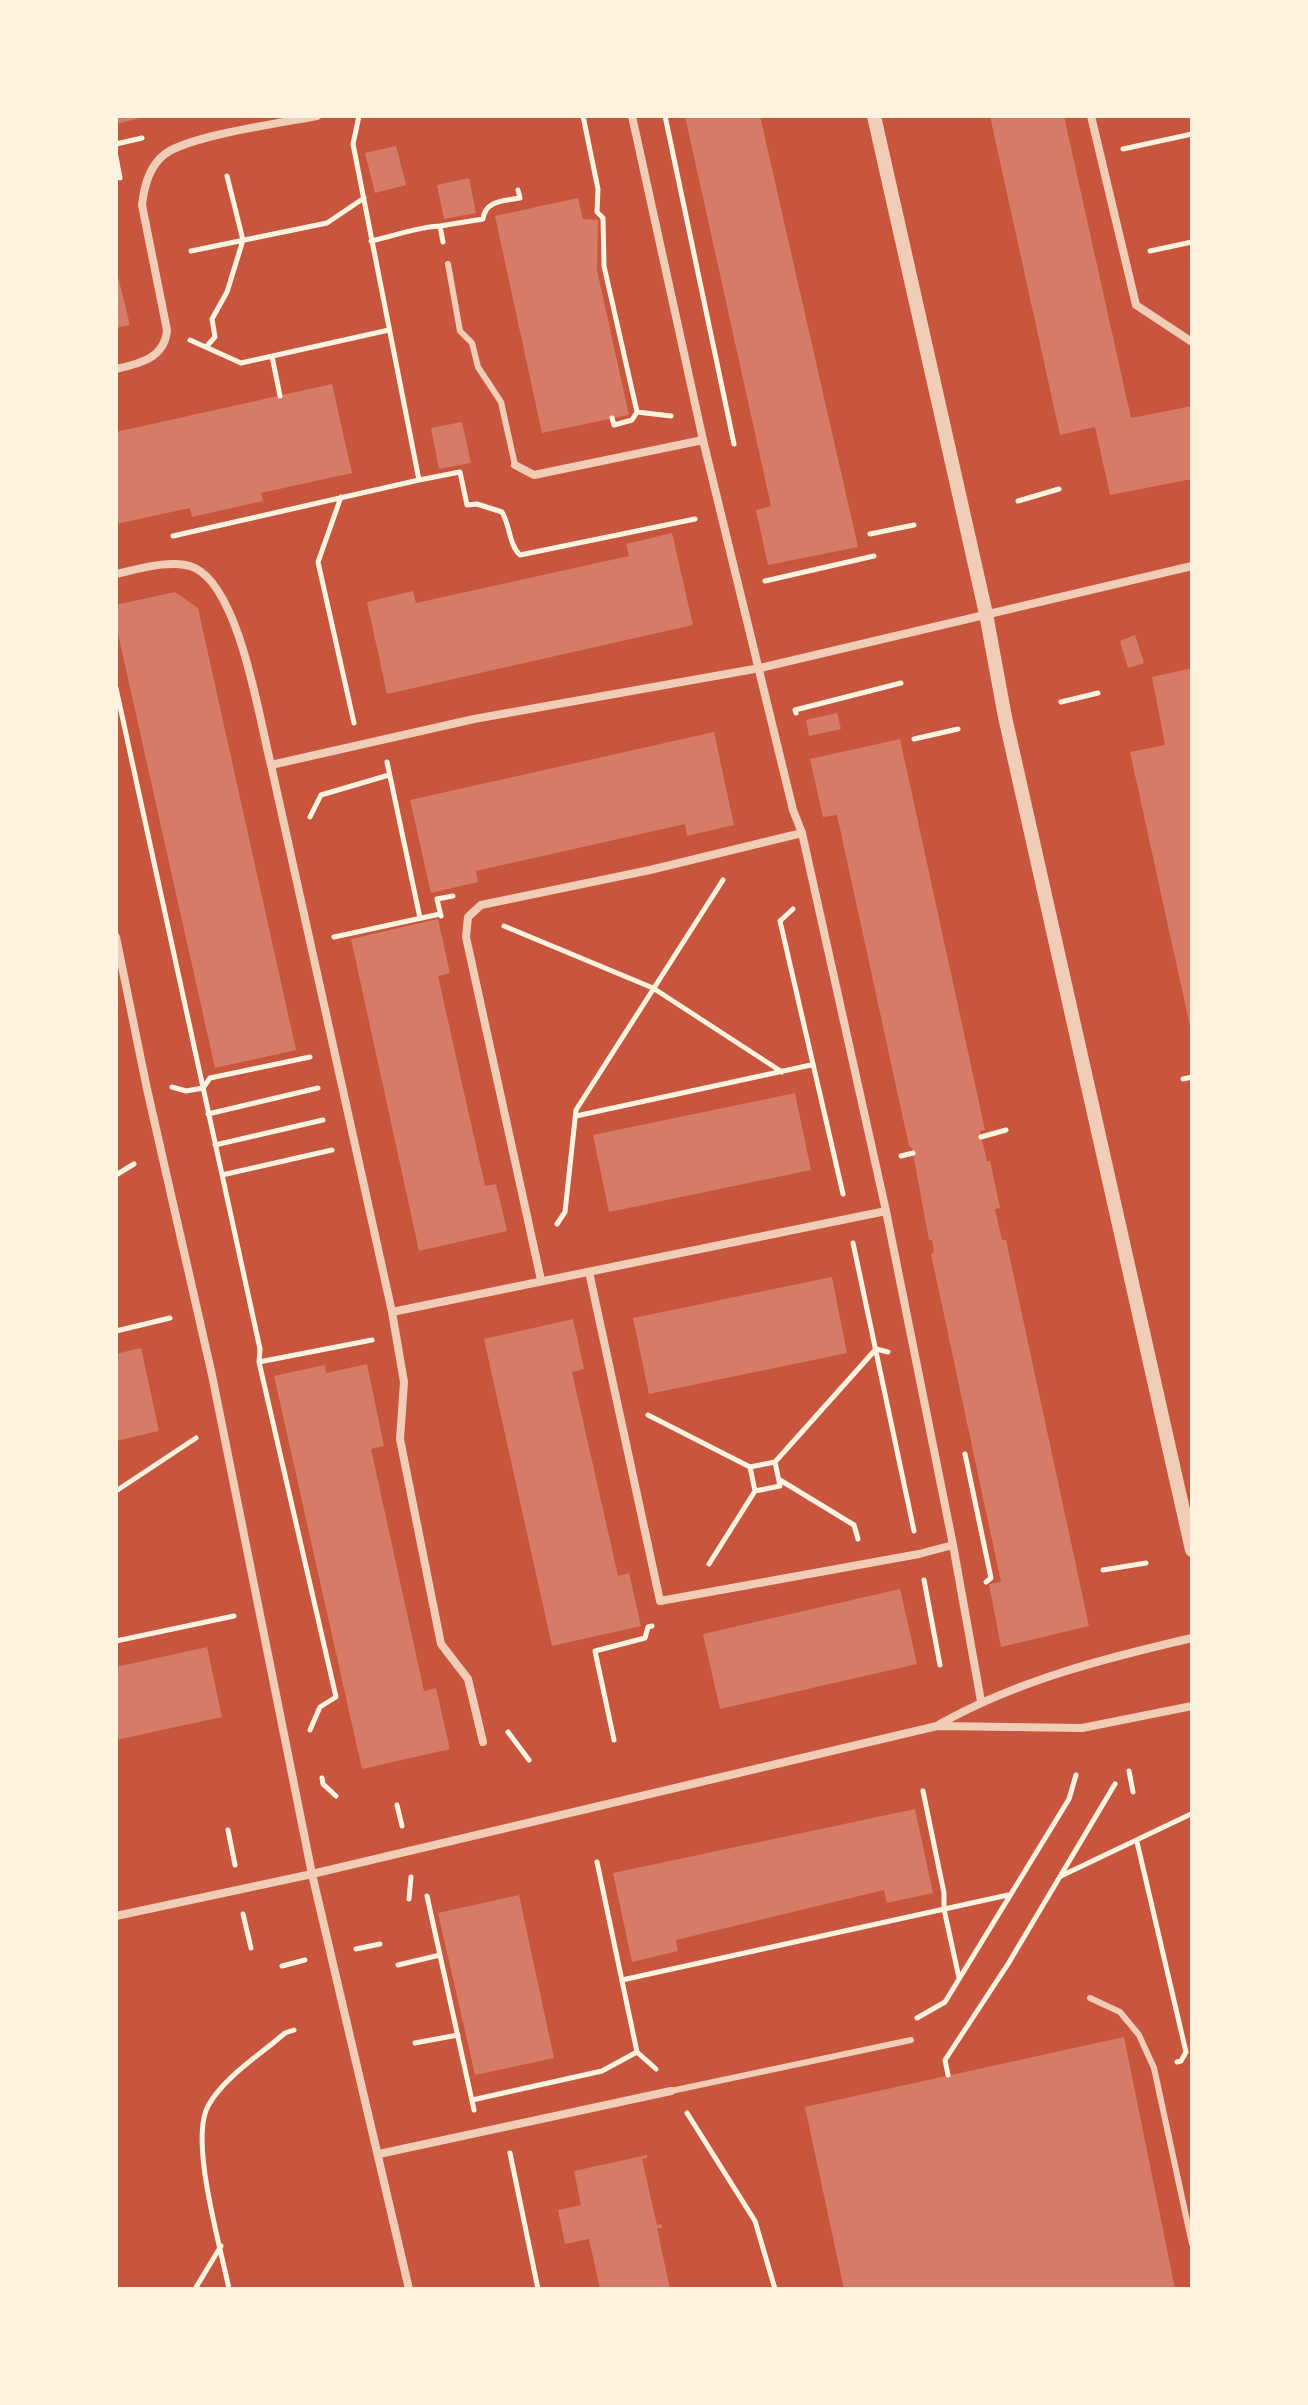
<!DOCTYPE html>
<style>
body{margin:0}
#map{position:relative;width:1308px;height:2405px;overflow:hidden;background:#c8553d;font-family:"Archivo Narrow",sans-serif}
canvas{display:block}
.frame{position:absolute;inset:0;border:118px solid #fff3e0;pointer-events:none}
</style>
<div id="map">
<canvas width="1308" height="2405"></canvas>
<div class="frame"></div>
</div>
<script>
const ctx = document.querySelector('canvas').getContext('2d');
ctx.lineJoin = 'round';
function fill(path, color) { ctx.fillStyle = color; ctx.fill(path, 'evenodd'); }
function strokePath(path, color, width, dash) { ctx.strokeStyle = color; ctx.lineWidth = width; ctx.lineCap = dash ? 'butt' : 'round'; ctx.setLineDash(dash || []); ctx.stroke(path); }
const building = new Path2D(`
 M 116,116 L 144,116 L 144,117 L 116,124 Z
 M 685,116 L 760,116 L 858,547 L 768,565 L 756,510 L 771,506 Z
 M 990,116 L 1064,116 L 1131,418 L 1192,406 L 1192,479 L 1110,495 L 1095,427 L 1060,435 Z
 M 396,146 L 406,185 L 375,193 L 365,153 Z
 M 469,178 L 476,213 L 444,219 L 437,185 Z
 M 578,198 L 583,219 L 598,220 L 597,270 L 629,415 L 542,433 L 495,216 Z
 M 116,269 L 130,325 L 116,328 Z
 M 332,384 L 352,473 L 261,493 L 263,501 L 192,517 L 190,508 L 116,524 L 116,432 Z
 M 462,422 L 471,463 L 439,469 L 431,428 Z
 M 672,533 L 693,625 L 387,694 L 367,602 L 413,591 L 416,603 L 629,556 L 626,544 Z
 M 175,592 L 198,608 L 296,1050 L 215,1068 L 116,625 L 116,605 Z
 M 1135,635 L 1144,663 L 1128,668 L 1120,641 Z
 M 1192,668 L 1192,1031 L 1191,1031 L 1130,752 L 1165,745 L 1152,677 Z
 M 837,713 L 841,729 L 809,736 L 806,720 Z
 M 714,732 L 734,825 L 687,836 L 685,824 L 476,871 L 478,882 L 431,893 L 410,800 Z
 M 900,739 L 985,1130 L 980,1131 L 987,1161 L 990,1161 L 1000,1208 L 995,1209 L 1002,1240 L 1006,1240 L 1089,1626 L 1001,1647 L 989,1584 L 1001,1582 L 931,1254 L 934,1252 L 932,1240 L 929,1240 L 912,1148 L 909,1146 L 837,815 L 823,817 L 810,759 Z
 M 438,919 L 450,973 L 438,976 L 485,1186 L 496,1184 L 507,1231 L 419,1251 L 351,939 Z
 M 795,1093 L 811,1170 L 609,1212 L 593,1135 Z
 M 832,1277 L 847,1353 L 649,1394 L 633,1318 Z
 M 573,1319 L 584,1369 L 572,1372 L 618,1576 L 629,1573 L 641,1626 L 552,1646 L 484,1339 Z
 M 141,1348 L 159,1431 L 116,1441 L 116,1354 Z
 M 367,1364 L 384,1446 L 371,1449 L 424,1691 L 436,1688 L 450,1749 L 362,1769 L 274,1376 L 325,1365 L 326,1373 Z
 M 900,1589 L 917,1664 L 720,1709 L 703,1634 Z
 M 207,1647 L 222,1717 L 116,1740 L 116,1667 Z
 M 915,1809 L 933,1893 L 887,1903 L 884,1890 L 676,1940 L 678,1951 L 632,1962 L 613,1873 Z
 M 519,1895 L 554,2058 L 475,2075 L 438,1913 Z
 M 1124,2037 L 1175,2289 L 844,2289 L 805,2107 Z
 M 647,2155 L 647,2158 L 642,2159 L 657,2225 L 661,2224 L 662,2228 L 657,2228 L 670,2289 L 600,2289 L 589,2239 L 565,2244 L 558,2210 L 581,2205 L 574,2171 Z`);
const path = new Path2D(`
 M 583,116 L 598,189 L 597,212 L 603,218 L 604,266 L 637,412
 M 665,116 L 734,444
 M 116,144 L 142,138
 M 1123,149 L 1192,134
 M 116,157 L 120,178
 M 440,226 L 483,219 C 485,200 505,201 520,198 L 518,190
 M 371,241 C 394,236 417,227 440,226 L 443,242
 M 191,251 L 327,223 L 364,198
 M 1150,251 L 1192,242
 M 190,340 L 241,363 L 389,330
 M 206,347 L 215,337 L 212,319 L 227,292 L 243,240 L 227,176
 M 272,356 L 280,396
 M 637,412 L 671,416
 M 612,418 L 614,425 L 632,420 L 637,412
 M 419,480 L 460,472 L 467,505 L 477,504 L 502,512 C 510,525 509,545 520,555 L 695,519
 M 341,497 L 318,562 L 354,723
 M 1018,501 L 1059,489
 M 870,534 L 914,525
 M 173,536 L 419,480 L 353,144 L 359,116
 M 765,581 L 874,556
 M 116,688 L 260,1349 L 259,1362 L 336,1697 L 320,1707 L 310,1730
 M 1061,702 L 1098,693
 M 796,713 L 795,710 L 901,683
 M 914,739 L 958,729
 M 387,762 L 420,918
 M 310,817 L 321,795 L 389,775
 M 793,909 L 780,921 L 843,1194
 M 441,916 L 437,899 L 453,896
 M 504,926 L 653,988 L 782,1072
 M 334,937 L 440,914
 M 1183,1079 L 1192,1077
 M 172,1087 L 186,1091 L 203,1088 L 210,1078 L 310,1057
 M 208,1114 L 318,1088
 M 576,1116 L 811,1065
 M 981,1137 L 1006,1130
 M 215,1145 L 323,1120
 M 901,1156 L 913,1153
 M 116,1175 L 134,1164
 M 222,1175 L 332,1150
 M 557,1224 L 565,1212 L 576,1110 L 723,880
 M 853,1243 L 914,1531
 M 116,1331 L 170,1318
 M 259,1362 L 372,1340
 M 648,1415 L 750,1467
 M 965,1454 L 991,1578 L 986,1582
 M 775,1462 L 876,1349 L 888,1352
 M 780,1480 L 854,1525 L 858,1539
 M 116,1491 L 196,1438
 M 709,1564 L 755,1491 L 750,1467 L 775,1462 L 780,1486 L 755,1491
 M 1103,1570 L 1146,1563
 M 924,1580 L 940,1665
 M 116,1641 L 234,1616
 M 508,1732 L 529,1760
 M 614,1740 L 595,1651 L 645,1638 L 648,1627 L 652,1626
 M 1129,1771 L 1133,1792
 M 322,1778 L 323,1784 L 336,1796
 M 923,1791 L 944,1893 L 944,1909 L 959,1978
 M 397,1805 L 402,1826
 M 228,1830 L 235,1865
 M 1137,1842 L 1186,2052 L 1181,2061 L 1177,2062
 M 597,1862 L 637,2052 L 656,2069
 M 1061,1876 L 1191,1814
 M 427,1896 L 474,2110
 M 409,1899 L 411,1877
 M 243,1914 L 251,1948
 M 356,1949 L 380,1944
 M 398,1965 L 440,1955
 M 282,1966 L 305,1960
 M 622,1980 L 1008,1895
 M 917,2018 L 945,2002 L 1069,1799 L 1076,1775
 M 415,2043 L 458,2035
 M 948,2075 L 945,2060 L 1008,1964 L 1115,1784
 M 472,2100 L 602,2071 L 637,2052
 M 687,2113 L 755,2221 L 775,2289
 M 510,2153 L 538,2289
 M 195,2289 L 221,2246
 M 229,2289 C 221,2248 189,2141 208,2106 C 224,2077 260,2055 285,2033 L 294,2030`);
const service = new Path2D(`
 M 448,264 L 460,331 L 472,343 L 478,367 L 501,402 L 515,465
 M 1090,1998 L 1120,2012 L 1139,2035 L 1154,2068 L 1192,2244
 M 671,2091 L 911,2040`);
const minor = new Path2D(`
 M 632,116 L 703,440 L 793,810 L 802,833 L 886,1211 L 953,1545 L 981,1701
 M 1091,116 L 1136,305 L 1192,342
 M 116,369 C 139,364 165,358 167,330 L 142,205 C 144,186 149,166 165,154 C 191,135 282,123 317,116
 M 515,465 L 534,475 L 703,440
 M 116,574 C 138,569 174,558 195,568 C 240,590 259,718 271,765 L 474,719 L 760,668 L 1192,566
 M 271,765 L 392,1312 L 404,1382 L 400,1439 L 441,1644 L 468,1679 L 483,1742
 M 116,937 L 147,1089 L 212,1375 L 312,1874 L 409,2289
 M 589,1272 L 660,1601 L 919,1554 L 953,1545
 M 541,1280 L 466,937 L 468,917 L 481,905 L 650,870 L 802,833
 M 392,1312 L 886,1211
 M 940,1724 C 1018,1680 1106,1658 1192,1638
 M 116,1916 L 312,1874 L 937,1726 L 1082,1728 L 1192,1706
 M 379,2154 L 671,2091`);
const tertiary = new Path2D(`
 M 874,116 L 986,614 L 1005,717 L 1192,1550`);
fill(building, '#d67c66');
strokePath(path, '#fff3e0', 5);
strokePath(service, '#f1ccb7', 6);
strokePath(minor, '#f1ccb7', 8);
strokePath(tertiary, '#f1ccb7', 14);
</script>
